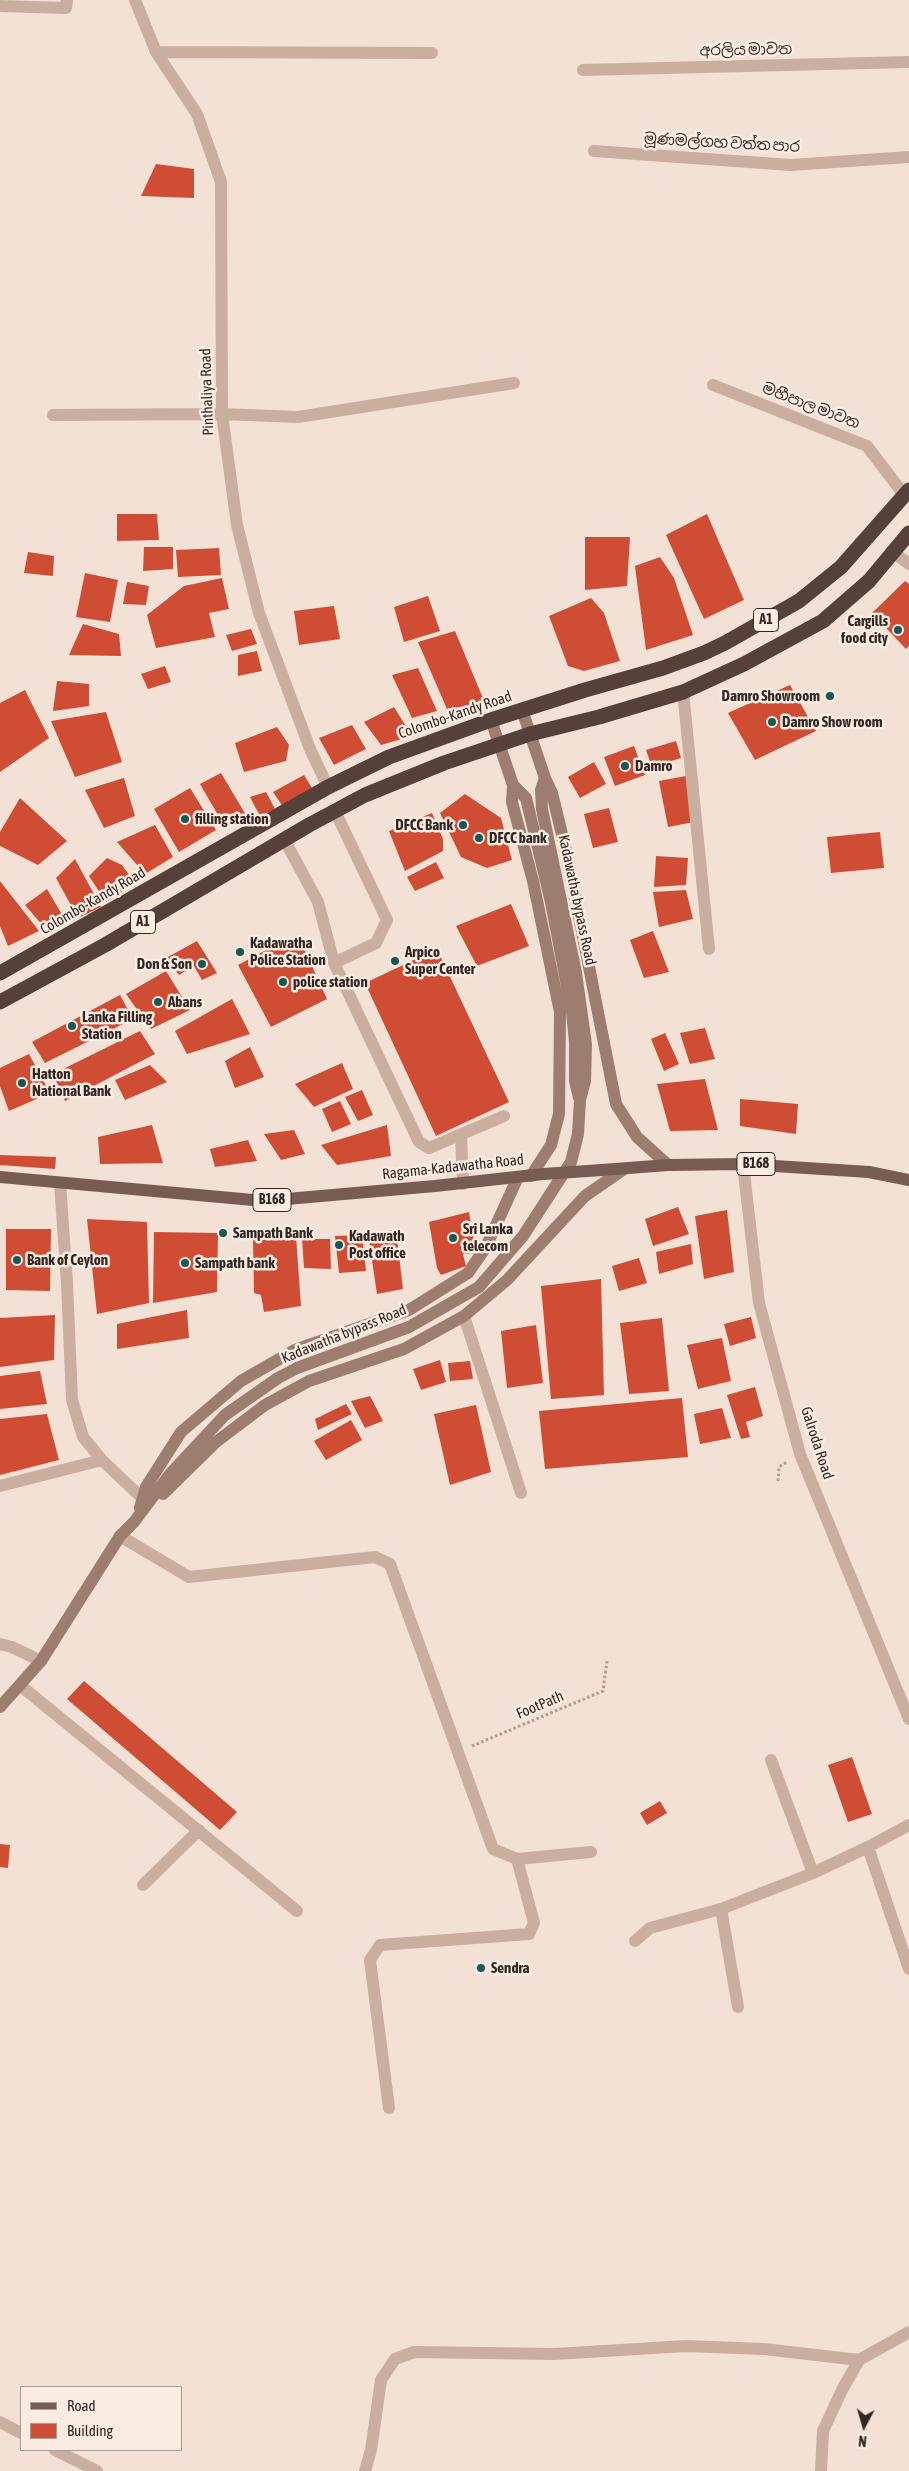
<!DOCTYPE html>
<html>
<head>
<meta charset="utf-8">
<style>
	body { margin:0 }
	#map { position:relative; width:909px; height:2471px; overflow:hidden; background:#f2e1d4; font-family:"Asap Condensed",sans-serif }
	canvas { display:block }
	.legend { position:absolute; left:20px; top:2386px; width:162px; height:65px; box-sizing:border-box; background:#faece0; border:1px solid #aa9d95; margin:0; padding:6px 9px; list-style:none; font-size:15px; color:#332724 }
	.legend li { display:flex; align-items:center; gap:10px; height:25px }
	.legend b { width:25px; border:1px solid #aa9d95 }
	.north { position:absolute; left:839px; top:2401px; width:50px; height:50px; -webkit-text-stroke:4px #faece0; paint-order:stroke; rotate:186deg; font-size:14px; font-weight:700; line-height:20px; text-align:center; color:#332724 }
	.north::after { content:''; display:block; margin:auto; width:18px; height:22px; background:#332724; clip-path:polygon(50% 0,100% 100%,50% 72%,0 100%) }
</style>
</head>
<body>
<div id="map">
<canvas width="909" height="2471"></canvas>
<ul class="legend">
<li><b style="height:6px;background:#775c53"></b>Road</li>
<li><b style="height:14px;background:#cf4c35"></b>Building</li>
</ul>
<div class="north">N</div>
</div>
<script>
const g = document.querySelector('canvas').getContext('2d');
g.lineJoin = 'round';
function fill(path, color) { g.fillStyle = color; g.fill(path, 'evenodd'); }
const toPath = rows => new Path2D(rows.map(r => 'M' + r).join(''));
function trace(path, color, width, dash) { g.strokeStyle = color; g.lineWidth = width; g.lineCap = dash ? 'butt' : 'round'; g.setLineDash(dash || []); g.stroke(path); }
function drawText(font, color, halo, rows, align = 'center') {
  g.font = font + ' "Asap Condensed","Noto Sans Sinhala",sans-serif'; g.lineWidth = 5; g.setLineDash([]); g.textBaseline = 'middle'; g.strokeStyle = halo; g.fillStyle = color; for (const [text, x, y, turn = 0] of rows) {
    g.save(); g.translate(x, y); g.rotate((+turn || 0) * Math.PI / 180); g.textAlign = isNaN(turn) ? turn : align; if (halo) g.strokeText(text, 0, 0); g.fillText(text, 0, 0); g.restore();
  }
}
const building = toPath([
	[156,164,194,169,194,198,141,196],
	[117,514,157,514,159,540,117,541],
	[707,514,744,600,704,619,666,535],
	[585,537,630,537,627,586,585,590],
	[144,547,173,547,173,569,143,571],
	[219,548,221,575,178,577,176,550],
	[28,552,54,556,53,576,24,573],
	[660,557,674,578,693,635,646,650,635,566],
	[85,573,118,580,110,622,76,617],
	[222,578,229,609,209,613,215,637,156,648,147,615,184,586],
	[905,581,909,584,909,646,906,649,872,613],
	[127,582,149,586,146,605,123,604],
	[428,596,440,631,404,642,394,607],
	[591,598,604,613,620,661,584,671,568,666,549,616],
	[334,606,340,639,299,645,294,611],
	[83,624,119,634,121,656,69,655],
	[251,629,257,644,232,651,226,635],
	[455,631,485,703,447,709,418,642],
	[257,651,262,671,238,676,238,655],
	[165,666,171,682,148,689,141,674],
	[418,668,437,711,412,718,392,675],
	[57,681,89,684,89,706,53,711],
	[790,685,816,731,755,760,728,713],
	[25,690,49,738,0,772,0,703],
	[394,707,412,736,381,745,364,722],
	[106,712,122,762,75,777,51,721],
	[352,725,366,749,334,765,319,738],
	[277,727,289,745,286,761,244,772,235,743],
	[676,741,681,758,652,767,646,750],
	[634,746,645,775,615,786,604,757],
	[594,762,606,784,580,798,568,777],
	[221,773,246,815,225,827,200,784],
	[304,775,314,791,284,808,273,792],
	[686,776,694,822,668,827,659,781],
	[124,778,135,816,104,828,85,790],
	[190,788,216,830,179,852,154,809],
	[266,792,275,809,260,816,250,797],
	[465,794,501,818,512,860,487,868,461,857,440,813],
	[20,798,67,841,38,865,0,846,0,832],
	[609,808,618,842,593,848,584,814],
	[432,813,443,839,443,851,405,871,389,831],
	[155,825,173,857,145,874,117,842],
	[880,832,884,868,831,873,827,837],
	[656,856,688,858,686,885,654,887],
	[107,858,122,865,135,883,106,902,89,876],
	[75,859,101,907,78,918,56,878],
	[436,862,444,878,415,891,407,877],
	[0,881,39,931,8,946,0,926],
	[47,889,64,918,44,927,25,905],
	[686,890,693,919,659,927,653,892],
	[511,904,529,946,477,966,456,926],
	[653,931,669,972,644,978,630,940],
	[197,941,217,973,202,980,194,966,179,975,166,958],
	[283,941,301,942,327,999,271,1027,238,965],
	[437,949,509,1102,436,1136,365,983],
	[166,971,190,1010,151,1029,126,994],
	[120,995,133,1019,45,1063,32,1042],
	[232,999,250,1034,187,1054,175,1031],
	[705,1028,715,1059,690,1064,680,1033],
	[140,1031,155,1054,65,1101,53,1074],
	[665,1033,679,1064,664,1071,651,1039],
	[250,1047,264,1077,235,1088,225,1061],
	[29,1054,50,1093,9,1111,0,1086,0,1068],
	[342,1063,353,1089,314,1107,295,1084],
	[150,1065,167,1082,125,1100,115,1080],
	[705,1079,718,1130,670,1131,657,1084],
	[362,1090,373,1115,358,1121,345,1097],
	[740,1099,798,1104,796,1134,740,1126],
	[340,1101,351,1124,332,1132,322,1109],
	[152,1125,163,1163,100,1164,98,1137],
	[387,1125,391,1156,337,1165,321,1145],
	[294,1130,305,1154,281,1160,264,1134],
	[248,1140,257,1161,215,1167,210,1149],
	[0,1155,56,1157,55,1169,0,1165],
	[678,1207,689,1234,653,1246,645,1219],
	[727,1210,734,1272,704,1279,695,1216],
	[469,1212,476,1253,463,1254,466,1266,441,1275,437,1268,429,1222],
	[87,1219,147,1222,149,1303,97,1314],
	[6,1229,51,1229,50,1291,6,1290],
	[396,1230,403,1289,377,1294,368,1233],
	[154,1232,218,1233,217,1292,153,1303],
	[362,1235,366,1271,339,1273,335,1236],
	[296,1236,301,1306,264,1312,261,1295,254,1293,253,1238],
	[302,1239,330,1239,331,1269,304,1268],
	[691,1244,693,1264,659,1274,656,1252],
	[639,1258,647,1283,619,1291,612,1266],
	[601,1279,604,1395,551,1399,541,1286],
	[187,1310,189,1338,117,1349,117,1324],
	[55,1315,54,1360,0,1367,0,1318],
	[751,1317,756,1338,730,1346,724,1324],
	[662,1318,669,1391,629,1394,620,1323],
	[536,1325,543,1383,507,1388,501,1331],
	[722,1338,731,1381,698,1389,687,1345],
	[440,1360,446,1382,421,1390,413,1369],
	[470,1361,473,1379,450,1381,448,1363],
	[40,1371,47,1404,0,1409,0,1376],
	[755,1387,763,1416,746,1422,750,1437,741,1439,727,1395],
	[370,1396,383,1421,365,1428,351,1401],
	[682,1398,688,1457,545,1469,539,1411],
	[346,1404,352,1414,318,1430,315,1419],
	[476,1405,491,1472,450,1485,434,1414],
	[722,1408,731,1438,700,1444,694,1414],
	[47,1414,59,1460,0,1475,0,1419],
	[351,1420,362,1440,326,1460,314,1441],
	[84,1681,237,1812,220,1830,67,1699],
	[852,1757,872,1814,848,1822,828,1765],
	[660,1801,667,1813,647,1825,640,1813],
	[0,1844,10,1845,8,1868,0,1867]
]);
const path = toPath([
	[778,1481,779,1467,787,1462],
	[472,1746,603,1691,607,1661]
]);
const lane = toPath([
	[683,692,709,949],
	[284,839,318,902,334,963,419,1142,429,1148,504,1116],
	[334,963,376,943,387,920,335,811],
	[461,1136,463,1184],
	[0,1644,12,1647,41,1661],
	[143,1885,199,1830]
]);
const street = toPath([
	[135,0,156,52,197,114,221,182,222,414,237,525,259,613,310,749,328,787],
	[0,6,66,8,67,0],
	[156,52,432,53],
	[583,70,909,62],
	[594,151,791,165,909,157],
	[713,385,867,446,905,496],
	[53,415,222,414,298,417,514,383],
	[893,552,909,564],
	[743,1164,759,1303,800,1454,909,1719],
	[60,1183,67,1283,72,1400,83,1437,102,1460,143,1499],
	[464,1316,521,1493],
	[0,1486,102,1460],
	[120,1536,189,1577,375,1557,390,1564,493,1849,517,1859,591,1852],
	[21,1686,297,1911],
	[771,1760,813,1873],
	[909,1825,868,1847,909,1969],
	[721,1909,738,2007],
	[635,1941,650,1928,721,1909,813,1873,868,1847],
	[389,2108,370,1960,380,1945,529,1934,534,1923,517,1859],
	[0,2422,21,2433],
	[55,2450,97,2471],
	[365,2471,371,2450,381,2380,395,2359,414,2352,555,2354,686,2346,764,2349,859,2360],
	[821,2471,823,2431,842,2390,859,2360,909,2332]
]);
const secondary = toPath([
	[491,720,513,785,526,798,551,902,572,1012,575,1042,575,1081,579,1098],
	[545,778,552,793,567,855,616,1104,637,1137,668,1165],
	[513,785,512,802,533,881,560,1012,559,1114,551,1145,531,1176],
	[163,1494,216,1442,265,1405,309,1381,404,1349,464,1316,507,1280,585,1196,624,1169],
	[140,1508,146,1487,181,1432,241,1381,295,1350,409,1310,468,1273,486,1247,518,1177],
	[0,1707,41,1661,120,1536,134,1522,170,1474,225,1415,278,1378,297,1368,409,1327,479,1287,523,1236,571,1162,578,1134,580,1100,585,1081,586,1044,576,973,542,809,541,790,545,778,522,710]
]);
const primary = toPath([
	[602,1170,668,1165,743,1164,869,1172,909,1180],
	[0,1177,264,1201,435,1186,543,1174]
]);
const highway = toPath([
	[0,973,328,787,389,757,491,720,585,690,663,668,704,653,725,643,799,601,841,567,909,490],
	[0,1002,105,945,309,825,365,795,444,763,530,734,599,717,683,692,744,664,823,621,869,581,909,533]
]);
const primaryBridge = toPath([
	[543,1174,602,1170]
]);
const markers = [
	[898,630,5,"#175755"],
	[830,696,5,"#175755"],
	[772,722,5,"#175755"],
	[625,766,5,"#175755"],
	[185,819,5,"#175755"],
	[463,825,5,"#175755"],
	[479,838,5,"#175755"],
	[240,952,5,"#175755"],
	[395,961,5,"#175755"],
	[202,964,5,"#175755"],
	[283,982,5,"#175755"],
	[158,1002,5,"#175755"],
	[72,1026,5,"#175755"],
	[22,1083,5,"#175755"],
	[223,1233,5,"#175755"],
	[453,1238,5,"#175755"],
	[339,1245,5,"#175755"],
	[17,1260,5,"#175755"],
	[185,1263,5,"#175755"],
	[481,1968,5,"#175755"]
];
const shields = [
	[766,620,25],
	[143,922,25],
	[756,1164,38],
	[272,1200,38]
];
const shieldNames = [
	["A1",766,620],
	["A1",143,922],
	["B168",756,1164],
	["B168",272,1200]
];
const streetNames = [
	["අරලිය මාවත",746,50,-1],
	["මූණමල්ගහ වත්ත පාර",722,143,3],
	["Pinthaliya Road",207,392,-92],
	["මහීපාල මාවත",811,406,21],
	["Colombo-Kandy Road",455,715,-19],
	["Kadawatha bypass Road",577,900,78],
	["Colombo-Kandy Road",93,901,-30],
	["Ragama-Kadawatha Road",453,1167,-6],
	["Kadawatha bypass Road",344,1334,-22],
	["Galroda Road",817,1443,72],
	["FootPath",540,1705,-23]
];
const poiNames = [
	["Cargills",888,621,"right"],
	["food city",888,638,"right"],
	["Damro Showroom",820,696,"right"],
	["Damro Show room",782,722],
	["Damro",635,766],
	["filling station",195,819],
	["DFCC Bank",453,825,"right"],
	["DFCC bank",489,838],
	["Kadawatha",250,943],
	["Police Station",250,960],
	["Arpico",405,952],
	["Super Center",405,969],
	["Don & Son",192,964,"right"],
	["police station",293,982],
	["Abans",168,1002],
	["Lanka Filling",82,1017],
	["Station",82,1034],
	["Hatton",32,1074],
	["National Bank",32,1091],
	["Sri Lanka",463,1229],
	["telecom",463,1246],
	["Sampath Bank",233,1233],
	["Kadawath",349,1236],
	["Post office",349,1253],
	["Bank of Ceylon",27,1260],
	["Sampath bank",195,1263],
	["Sendra",491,1968]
];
fill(building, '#cf4c35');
trace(path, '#b6998a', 3, [2.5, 2.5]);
trace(lane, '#caafa0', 12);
trace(street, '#caafa0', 12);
trace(secondary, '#9e7d71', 12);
trace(primary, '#775c53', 12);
trace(highway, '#55403a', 15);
trace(primaryBridge, '#775c53', 12);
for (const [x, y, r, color] of markers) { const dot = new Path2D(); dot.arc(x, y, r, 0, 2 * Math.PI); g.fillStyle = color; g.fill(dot); trace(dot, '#faece0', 2); }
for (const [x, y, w] of shields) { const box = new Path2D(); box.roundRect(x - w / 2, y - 11.5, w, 23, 4); g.fillStyle = '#faece0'; g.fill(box); trace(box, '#332724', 1); }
drawText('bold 14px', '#332724', null, shieldNames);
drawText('15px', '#332724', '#faece0', streetNames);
drawText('bold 15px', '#332724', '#faece0', poiNames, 'left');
</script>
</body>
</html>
